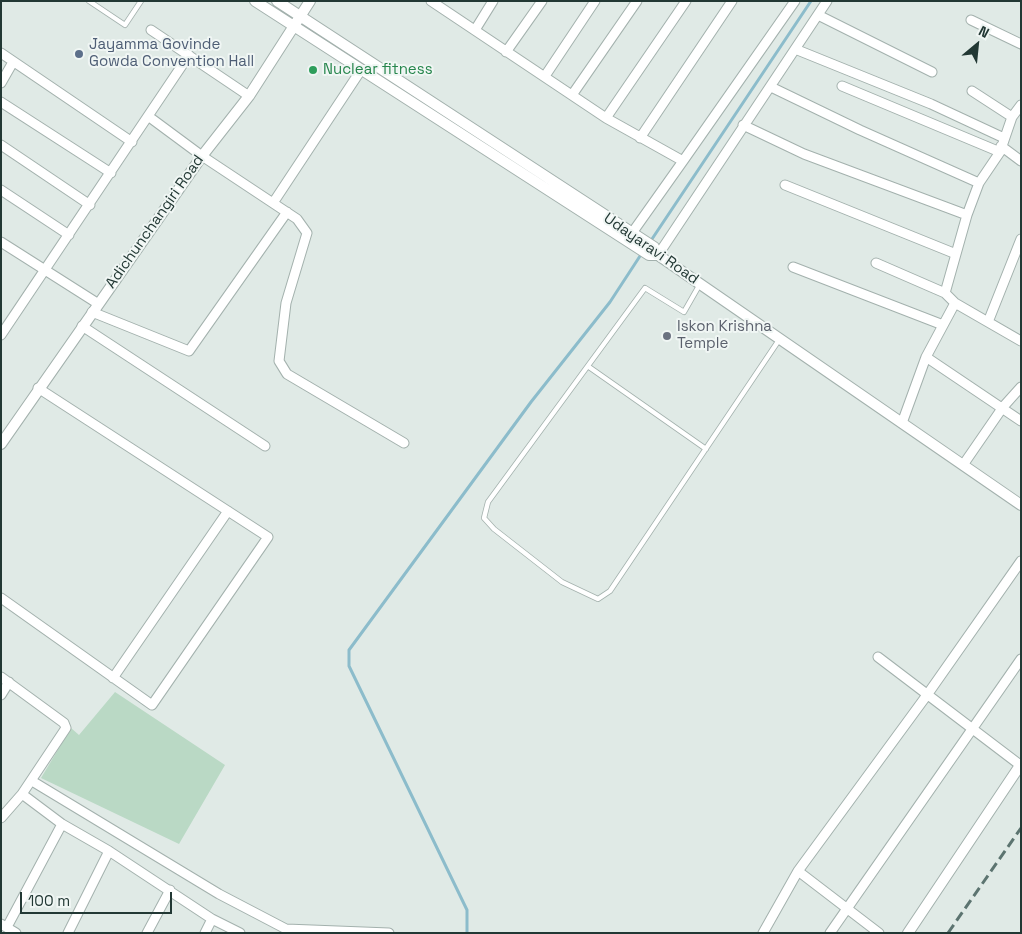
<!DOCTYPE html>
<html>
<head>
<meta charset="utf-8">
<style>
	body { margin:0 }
	#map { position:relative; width:1022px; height:934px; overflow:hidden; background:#e0eae6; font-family:"Space Grotesk",sans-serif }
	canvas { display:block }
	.frame { position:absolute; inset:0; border:2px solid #223834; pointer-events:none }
	.north { position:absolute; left:952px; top:20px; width:50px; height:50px; -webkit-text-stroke:4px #f0f6f4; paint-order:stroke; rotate:28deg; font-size:14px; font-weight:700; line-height:20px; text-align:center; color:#223834 }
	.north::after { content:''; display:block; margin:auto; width:18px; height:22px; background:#223834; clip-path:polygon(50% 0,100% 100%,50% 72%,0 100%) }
	.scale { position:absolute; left:20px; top:892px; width:152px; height:22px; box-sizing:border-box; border:2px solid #223834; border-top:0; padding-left:6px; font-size:15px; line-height:18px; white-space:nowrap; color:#223834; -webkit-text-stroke:4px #f0f6f4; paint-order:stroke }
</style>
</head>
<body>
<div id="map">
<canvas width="1022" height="934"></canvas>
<div class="frame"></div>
<div class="north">N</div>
<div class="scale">100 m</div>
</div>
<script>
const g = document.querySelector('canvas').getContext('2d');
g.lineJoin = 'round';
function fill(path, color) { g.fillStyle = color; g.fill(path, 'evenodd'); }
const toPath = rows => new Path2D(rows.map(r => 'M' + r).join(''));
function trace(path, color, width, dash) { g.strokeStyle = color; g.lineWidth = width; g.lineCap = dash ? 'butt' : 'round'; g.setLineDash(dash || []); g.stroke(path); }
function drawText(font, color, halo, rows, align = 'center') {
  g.font = font + ' "Space Grotesk",sans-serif'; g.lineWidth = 4; g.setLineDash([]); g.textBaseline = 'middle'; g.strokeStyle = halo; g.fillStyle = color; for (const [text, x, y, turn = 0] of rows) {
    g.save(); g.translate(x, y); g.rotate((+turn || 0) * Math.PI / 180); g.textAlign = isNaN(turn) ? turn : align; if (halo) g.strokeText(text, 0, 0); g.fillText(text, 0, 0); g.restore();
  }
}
const green = toPath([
	[115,692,225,765,179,844,41,778,71,728,79,735]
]);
const stream = toPath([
	[650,242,811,1],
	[467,933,467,910,349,666,349,650,531,402,610,302,642,253]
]);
const service = toPath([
	[89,1,125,25,141,1],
	[700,284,684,312,645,288,488,502,484,518,494,529,562,582,598,599,610,591,779,340],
	[589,367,706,449]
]);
const minor = toPath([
	[431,1,606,118,683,161,632,233],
	[818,15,932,72],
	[971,20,1021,44],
	[151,30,249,96],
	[475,30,493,1],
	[795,49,931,104,1004,138],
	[506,52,542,1],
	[1,53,132,142],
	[545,76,595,1],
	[1,83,13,62],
	[842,86,1000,152],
	[771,87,860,130,979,183,1000,152,1012,117,1021,105],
	[972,91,1012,117],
	[572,95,637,1],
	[1,102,111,173],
	[148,116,189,55],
	[606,118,686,1],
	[743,125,804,154,967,215],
	[640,138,732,1],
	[1,145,90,205],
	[1001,146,1021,161],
	[683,161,795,1],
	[979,183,967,215,945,293,955,303,926,357,1021,421],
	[785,185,956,254],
	[1,190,69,235],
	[273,203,361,70],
	[1,242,97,303],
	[658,255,827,1],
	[876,263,945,293],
	[793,267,943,325],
	[955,303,1021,341],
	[92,312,189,351,287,212],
	[988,322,1021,239],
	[82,326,265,446],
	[1,335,148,116,202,156,297,219,307,233,286,303,279,361,287,374,404,443],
	[902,423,926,357],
	[963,465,1003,407,1021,387],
	[1,598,152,705,268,537,38,388],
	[878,657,1020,765],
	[1,677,64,723,66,728,22,794],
	[113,678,228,511],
	[1,695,9,682],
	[32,781,219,894,286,929,389,933],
	[1,818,22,794,62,824,109,851,212,919,240,933],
	[798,871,879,933],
	[1,924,16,933],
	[7,927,62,824],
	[68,933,109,851],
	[147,933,170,890],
	[205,933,212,919],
	[763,933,798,871,927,695,1021,561],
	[830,933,1021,659]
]);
const tertiary = toPath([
	[255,1,649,255,658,255],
	[277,1,654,247,658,255,1021,505],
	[1,444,202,156,249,96,310,1],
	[908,933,1021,764]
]);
const rail = toPath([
	[948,933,1021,828]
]);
const markers = [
	[79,54,5,"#5c6f8a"],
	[313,70,5,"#2e9e5b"],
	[667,336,5,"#6b7280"]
];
const serviceNames = [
	["Jayamma Govinde",89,45],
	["Gowda Convention Hall",89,62]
];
const leisureNames = [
	["Nuclear fitness",323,70]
];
const streetNames = [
	["Adichunchangiri Road",155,222,-55],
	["Udayaravi Road",651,249,35]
];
const worshipNames = [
	["Iskon Krishna",677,327],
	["Temple",677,344]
];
fill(green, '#bad9c5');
trace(stream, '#8cbccb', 3);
trace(service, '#a3b1ad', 6);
trace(minor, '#a3b1ad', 11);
trace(tertiary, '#a3b1ad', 12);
trace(service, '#fff', 4.5);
trace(minor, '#fff', 9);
trace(tertiary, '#fff', 10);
trace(rail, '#5c7470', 3, [10, 5]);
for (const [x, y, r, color] of markers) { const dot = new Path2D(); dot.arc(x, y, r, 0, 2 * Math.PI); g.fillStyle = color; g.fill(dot); trace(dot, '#f0f6f4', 2); }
drawText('15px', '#4e5e75', '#f0f6f4', serviceNames, 'left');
drawText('15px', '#27864d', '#f0f6f4', leisureNames, 'left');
drawText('15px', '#223834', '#f0f6f4', streetNames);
drawText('15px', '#5b616d', '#f0f6f4', worshipNames, 'left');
</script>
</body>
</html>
